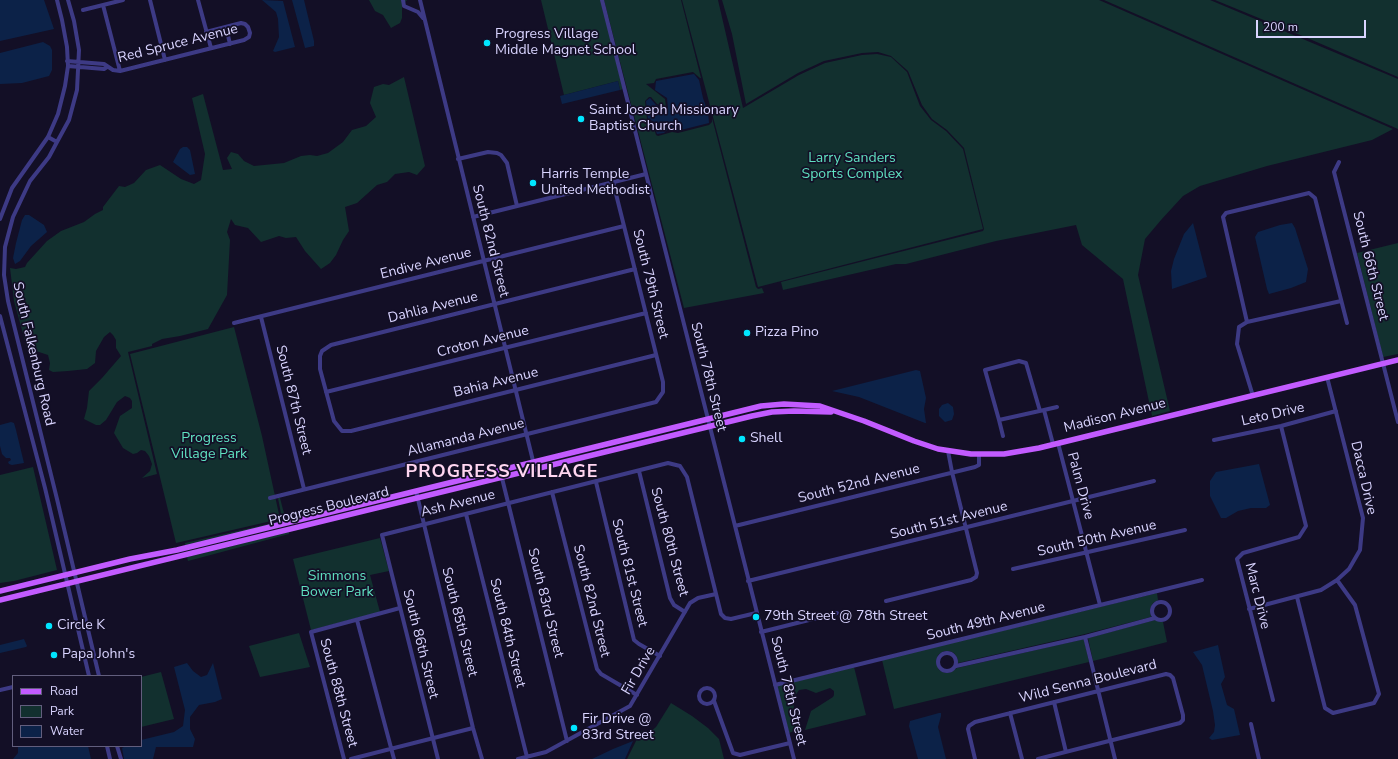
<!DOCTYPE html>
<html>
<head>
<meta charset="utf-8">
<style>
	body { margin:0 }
	#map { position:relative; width:1398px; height:759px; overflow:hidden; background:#130f26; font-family:"Nunito Sans",sans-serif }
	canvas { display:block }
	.legend { position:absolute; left:12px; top:675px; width:130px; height:72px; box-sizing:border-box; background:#130f26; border:1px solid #625e7d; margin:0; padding:5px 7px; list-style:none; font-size:12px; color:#d9d4ff }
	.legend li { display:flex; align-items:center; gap:8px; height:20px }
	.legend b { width:20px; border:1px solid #625e7d }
	.scale { position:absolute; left:1256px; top:20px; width:110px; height:18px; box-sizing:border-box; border:2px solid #d9d4ff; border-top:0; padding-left:5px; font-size:12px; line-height:14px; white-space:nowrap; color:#d9d4ff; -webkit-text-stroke:3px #130f26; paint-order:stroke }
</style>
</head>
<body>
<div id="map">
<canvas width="1398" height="759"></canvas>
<ul class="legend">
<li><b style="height:5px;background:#c25bff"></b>Road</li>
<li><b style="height:11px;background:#12302f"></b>Park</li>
<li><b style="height:11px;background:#0c2248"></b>Water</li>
</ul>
<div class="scale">200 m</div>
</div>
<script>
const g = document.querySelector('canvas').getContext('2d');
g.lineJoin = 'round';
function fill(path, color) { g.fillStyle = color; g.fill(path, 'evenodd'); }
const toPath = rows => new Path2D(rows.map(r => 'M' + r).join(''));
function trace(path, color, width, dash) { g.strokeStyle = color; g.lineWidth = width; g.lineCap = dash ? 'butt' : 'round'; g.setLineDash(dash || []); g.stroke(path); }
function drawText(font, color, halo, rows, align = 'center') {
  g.font = font + ' "Nunito Sans",sans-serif'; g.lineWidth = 3.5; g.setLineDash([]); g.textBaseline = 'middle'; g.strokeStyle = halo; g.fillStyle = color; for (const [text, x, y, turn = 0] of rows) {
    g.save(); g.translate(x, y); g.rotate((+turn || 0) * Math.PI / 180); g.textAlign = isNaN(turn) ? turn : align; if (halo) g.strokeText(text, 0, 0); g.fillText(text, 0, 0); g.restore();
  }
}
const green = toPath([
	[369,0,407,0,402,6,402,18,400,23,391,28,383,15,375,11],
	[541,0,601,0,623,89,620,90,618,81,564,95],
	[604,0,681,0,701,78,700,78,693,72,656,79,654,83,646,84,665,99,666,107,657,104,651,97,649,97,645,101,647,119,655,124,654,128,656,135,658,136,672,132,678,133,709,125,712,122,712,118,756,287,758,289,762,288,764,293,684,308],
	[682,0,718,0,743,108,799,75,825,63,862,55,877,54,891,57,907,72,920,106,931,120,946,131,963,149,983,229,758,287],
	[722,0,1099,0,1393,129,1372,140,1267,166,1200,186,1183,196,1161,220,1145,239,1138,275,1170,411,1152,416,1123,279,1082,245,1076,225,996,241,906,264,896,264,783,290,781,282,983,231,984,229,964,148,947,130,932,119,922,105,908,71,891,56,878,52,862,53,824,61,798,73,746,104,732,34],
	[1104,0,1210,0,1398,79,1398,129],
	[1215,0,1398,0,1398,77,1305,37],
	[404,77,425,166,417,175,409,172,395,174,387,182,377,185,357,203,345,207,349,231,343,240,336,255,330,263,321,269,305,251,296,237,286,238,279,236,261,242,248,228,235,225,231,219,227,232,230,240,227,295,208,329,180,336,162,339,152,344,152,346,128,352,157,474,142,478,150,471,152,464,149,456,145,451,141,450,137,453,133,454,123,448,114,433,120,416,132,408,132,401,130,398,125,396,117,402,106,420,100,425,96,425,84,419,87,408,89,391,102,378,121,356,116,348,116,340,113,335,110,332,104,337,96,351,95,363,87,369,68,371,53,372,49,370,50,363,48,355,36,351,28,352,14,301,10,268,16,269,25,267,27,263,47,241,61,231,84,222,95,214,103,210,103,207,119,186,125,187,134,183,146,170,160,165,181,179,194,184,201,180,205,154,192,98,203,94,223,170,232,169,227,158,231,152,238,154,244,161,254,166,284,163,301,156,310,155,317,156,328,153,343,142,352,130,366,126,376,117,370,103,374,87,383,84,389,85],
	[1398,243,1398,354,1383,357,1357,253],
	[234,327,262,436,280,519,176,543,130,354],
	[33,467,57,570,14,581,0,583,0,475],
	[278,498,280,498,286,521,185,546,185,543,281,521,282,519],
	[289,532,289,534,188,561,187,557],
	[380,538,389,571,370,575,380,612,311,630,293,559],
	[1157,593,1158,600,1153,603,1150,609,1151,617,1085,634,958,663,958,659,954,653,950,651,944,651,938,655,936,662,939,670,945,673,949,673,957,668,1084,639,1089,662,894,709,882,660],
	[1155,620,1163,622,1167,642,1093,661,1088,638],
	[299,633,310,667,260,677,249,646],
	[854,667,866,715,805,730,811,711,833,697,834,695,834,691,830,688,816,693,806,689,799,690,793,699,796,727,794,731,789,733,777,686],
	[161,672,174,719,141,727,141,677],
	[671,703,692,716,708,728,719,739,724,759,627,759,641,731,647,735,656,727]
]);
const water = toPath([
	[0,0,44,0,54,29,0,41],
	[262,0,283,1,295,47,275,52,273,51,279,37,278,19,276,12],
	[292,0,304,0,314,41,314,46,305,48],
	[43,42,50,46,52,50,52,70,49,76,22,83,0,84,0,53],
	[694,74,699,80,703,98,708,112,709,123,677,131,668,129,664,133,657,134,655,128,657,123,648,119,646,101,650,98,656,105,668,109,667,98,655,90,656,81],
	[618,81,620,90,562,104,560,96],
	[183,147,187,147,190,150,195,174,190,175,173,162,180,149],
	[25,215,29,215,44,225,47,232,31,246,20,261,15,264,13,258,16,243,22,220],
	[1193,223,1207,277,1172,289,1171,271,1174,259,1184,234],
	[1292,223,1295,228,1308,269,1306,282,1291,288,1269,294,1267,289,1255,237,1258,232,1280,225],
	[916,370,920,371,926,398,924,409,926,423,925,423,859,397,832,391],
	[948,403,953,407,954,414,952,420,945,422,939,416,939,409,942,405],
	[11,422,14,423,16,430,24,463,12,465,9,464,8,462,11,460,10,458,6,458,2,454,0,446,0,425],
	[1259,464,1270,505,1266,508,1251,508,1238,511,1226,518,1221,518,1210,496,1210,481,1216,472],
	[24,639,27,646,26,647,0,653,0,645],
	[1218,645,1225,677,1221,684,1227,705,1234,709,1240,735,1212,740,1209,738,1214,732,1215,725,1213,711,1202,665,1193,652],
	[187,663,193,671,201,677,207,675,213,663,222,699,215,702,199,705,190,717,190,729,195,739,193,747,156,747,153,759,124,759,122,748,126,746,141,746,141,740,174,732,183,726,185,710,174,667],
	[939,713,941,713,941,716,938,727,946,759,918,759,909,726,910,721],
	[633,741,625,759,592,759,613,749],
	[18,746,88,746,91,759,13,759,18,753]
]);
const minor = toPath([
	[68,0,74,21,79,50,77,90,69,120,57,142,49,157,30,181,13,217,5,247,4,275,8,301,57,499,99,676],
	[150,0,165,60],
	[198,0,211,48],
	[403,0,404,6,418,12,423,18],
	[420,0,535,469],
	[602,0,794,759],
	[103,5,120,71],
	[83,10,123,0],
	[226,27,230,44],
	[67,61,104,64,113,70,120,71,244,40,249,37,250,33,248,27,245,24,241,23,206,32],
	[68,66,104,69,107,67],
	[48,137,57,142],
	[458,159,488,152,497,153,501,155,507,163,517,206],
	[1339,162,1334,172,1398,422],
	[473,217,646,174],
	[0,219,12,188,48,137,58,114,65,86,68,66,67,47,62,20,57,0],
	[635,269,331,345,322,351,320,356,320,369,334,421,342,431,351,431,656,355],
	[0,316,45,488,89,676],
	[261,317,304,489],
	[1247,322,1223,217,1226,213,1309,193,1315,198,1347,323],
	[234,323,624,226],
	[326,392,646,313],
	[1253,396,1237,344,1239,327,1247,322,1341,301],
	[1044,410,1057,407],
	[1040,411,1026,363,1019,361,985,370,999,420,1044,410,1053,444],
	[999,420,1003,436],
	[1214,440,1281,426,1336,411],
	[1058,443,1100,605],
	[500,470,567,741],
	[639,471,670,598,674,605,685,612],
	[596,482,634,640,639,644,660,656],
	[416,491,473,728,482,759],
	[552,492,597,669,601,674,637,695],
	[270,498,656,402,663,392,663,382,613,182],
	[466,514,527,757],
	[735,526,975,467,979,465,979,455],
	[1013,569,1185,530],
	[748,581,1154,481],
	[1297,597,1325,708,1333,713,1374,703,1379,694,1355,605,1337,580],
	[886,601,971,580,976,577,977,573,952,472,948,451],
	'1152 611a9 9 0 1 1 18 0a9 9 0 1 1-18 0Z',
	[1249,609,1321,590,1337,580,1349,569,1360,550,1363,518,1327,377],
	[357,620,394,759],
	[761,632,837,613],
	'938 662a9 9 0 1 1 18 0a9 9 0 1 1-18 0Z',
	[956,666,1085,637],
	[775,685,1202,580],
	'699 696a8 8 0 1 1 16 0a8 8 0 1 1-16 0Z',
	[0,690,13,687],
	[1273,700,1237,559,1243,553,1299,537,1306,526,1281,426],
	[714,701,733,753,740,755,790,743],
	[1054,702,1066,752],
	[1010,713,1022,759],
	[1251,724,1259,759],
	[107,746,110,759],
	[117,746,121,759],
	[344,759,311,632,400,608],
	[351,759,473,728],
	[438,759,382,535,668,463,680,466,687,477,721,614,725,618,731,619,756,613],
	[518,759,546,752,630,706,690,603,698,598,716,594],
	[975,759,968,729,969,726,975,722,1166,674,1170,675,1173,678,1183,715,1183,720,1180,723,1038,759],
	[1115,759,1085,637,1155,618]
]);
const major = toPath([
	[0,591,130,559,177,550,761,406,784,404,820,406,864,421,914,441,938,449,971,454,1004,454,1039,448,1398,360],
	[0,600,752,416,772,412,794,411,831,412]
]);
const markers = [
	[487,43,4,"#00e5ff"],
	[581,119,4,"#00e5ff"],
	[533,183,4,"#00e5ff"],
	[747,333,4,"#00e5ff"],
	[742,439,4,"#00e5ff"],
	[756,617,4,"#00e5ff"],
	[49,626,4,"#00e5ff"],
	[54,655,4,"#00e5ff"],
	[574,728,4,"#00e5ff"]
];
const poiNames = [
	["Progress Village",495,35],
	["Middle Magnet School",495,51],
	["Saint Joseph Missionary",589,111],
	["Baptist Church",589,127],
	["Harris Temple",541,175],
	["United Methodist",541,191],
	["Pizza Pino",755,333],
	["Shell",750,439],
	["79th Street @ 78th Street",764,617],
	["Circle K",57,626],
	["Papa John's",62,655],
	["Fir Drive @",582,720],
	["83rd Street",582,736]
];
const streetNames = [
	["Red Spruce Avenue",178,44,-14],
	["South 82nd Street",490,241,76],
	["Endive Avenue",426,264,-14],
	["South 66th Street",1370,266,76],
	["South 79th Street",650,284,76],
	["Dahlia Avenue",433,308,-14],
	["Croton Avenue",483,342,-14],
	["South Falkenburg Road",33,354,77],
	["South 78th Street",708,377,76],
	["Bahia Avenue",496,383,-14],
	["South 87th Street",293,400,76],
	["Leto Drive",1273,415,-13],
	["Madison Avenue",1115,416,-14],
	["Allamanda Avenue",466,438,-14],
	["Dacca Drive",1363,478,77],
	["South 52nd Avenue",859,484,-14],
	["Palm Drive",1080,486,75],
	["Ash Avenue",458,504,-14],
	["Progress Boulevard",329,507,-14],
	["South 51st Avenue",949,521,-14],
	["South 50th Avenue",1097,539,-13],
	["South 80th Street",669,542,75],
	["South 81st Street",629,573,76],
	["Marc Drive",1257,596,76],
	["South 82nd Street",591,601,76],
	["South 83rd Street",545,603,76],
	["South 85th Street",459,622,76],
	["South 49th Avenue",986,622,-14],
	["South 84th Street",507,633,76],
	["South 86th Street",420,644,76],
	["Fir Drive",639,671,-60],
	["Wild Senna Boulevard",1088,682,-14],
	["South 78th Street",788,691,76],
	["South 88th Street",338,693,75]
];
const parkNames = [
	["Larry Sanders",852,159],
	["Sports Complex",852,175],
	["Progress",209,439],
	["Village Park",209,455],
	["Simmons",337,577],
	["Bower Park",337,593]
];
const districtNames = [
	["PROGRESS VILLAGE",502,473]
];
fill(green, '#12302f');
fill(water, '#0c2248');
trace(minor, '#3d3a85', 4);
trace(major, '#c25bff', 5.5);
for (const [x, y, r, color] of markers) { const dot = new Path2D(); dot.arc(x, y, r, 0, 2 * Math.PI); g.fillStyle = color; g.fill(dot); trace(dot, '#130f26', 1.5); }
drawText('14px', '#d9d4ff', '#130f26', poiNames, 'left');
drawText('14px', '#d9d4ff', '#130f26', streetNames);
drawText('14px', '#5fe0c0', '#130f26', parkNames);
g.letterSpacing = '1px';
drawText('bold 18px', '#ffd6f0', '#130f26', districtNames);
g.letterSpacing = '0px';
</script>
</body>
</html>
